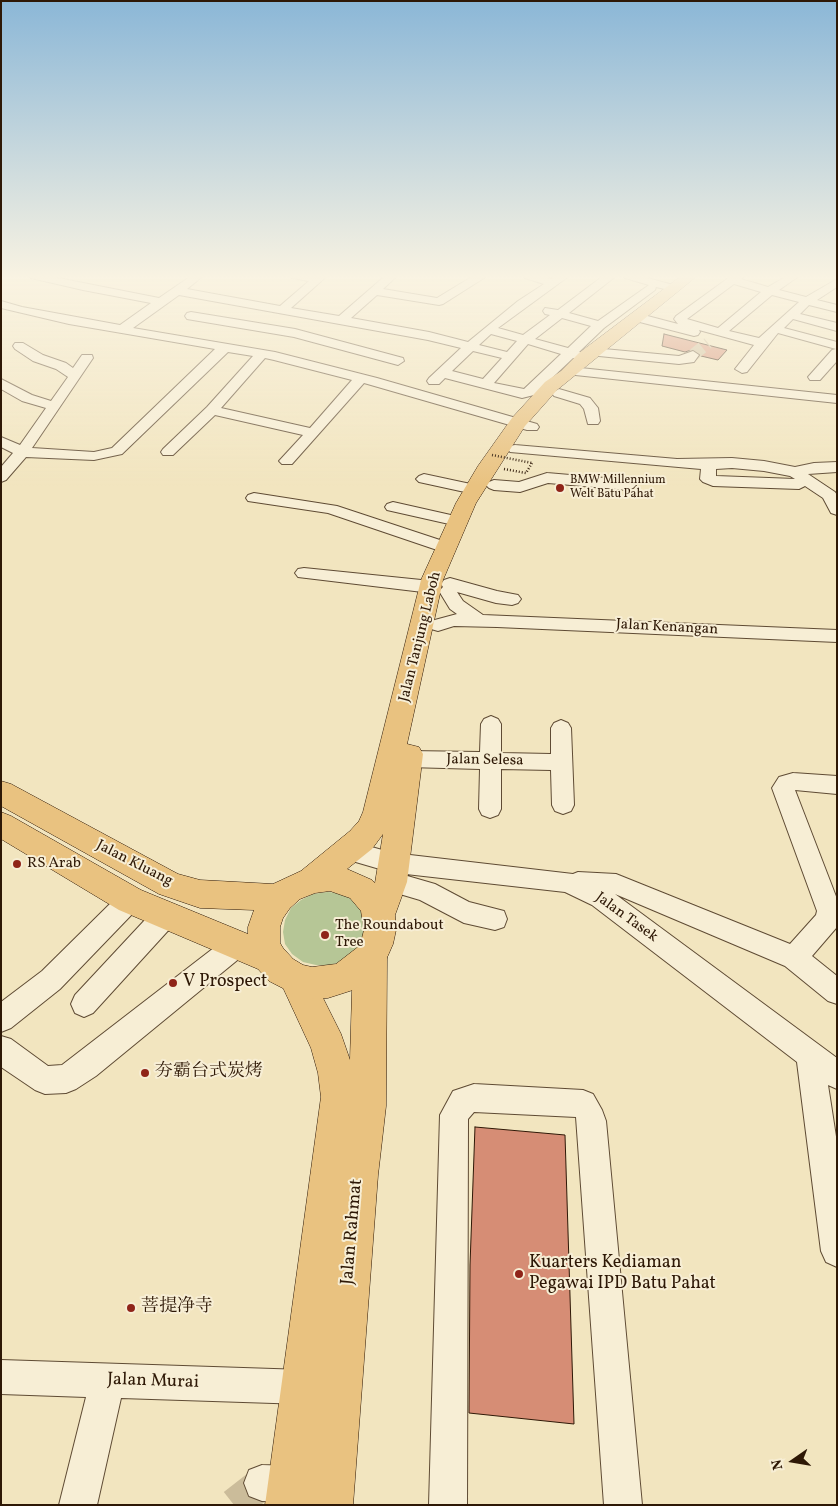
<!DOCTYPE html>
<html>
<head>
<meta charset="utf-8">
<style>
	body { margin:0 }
	#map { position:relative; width:838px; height:1506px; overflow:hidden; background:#f2e5bf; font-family:Vollkorn,serif }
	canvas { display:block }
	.frame { position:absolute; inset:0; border:2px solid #2e1806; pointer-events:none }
	.north { position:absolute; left:768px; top:1436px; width:50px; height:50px; -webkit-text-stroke:4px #f7eed5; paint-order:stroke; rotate:257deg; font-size:14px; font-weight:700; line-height:20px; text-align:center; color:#2e1806 }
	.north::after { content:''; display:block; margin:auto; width:18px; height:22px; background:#2e1806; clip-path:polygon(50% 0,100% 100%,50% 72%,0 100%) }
</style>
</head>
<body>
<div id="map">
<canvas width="838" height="1506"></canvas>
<div class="frame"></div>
<div class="north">N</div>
</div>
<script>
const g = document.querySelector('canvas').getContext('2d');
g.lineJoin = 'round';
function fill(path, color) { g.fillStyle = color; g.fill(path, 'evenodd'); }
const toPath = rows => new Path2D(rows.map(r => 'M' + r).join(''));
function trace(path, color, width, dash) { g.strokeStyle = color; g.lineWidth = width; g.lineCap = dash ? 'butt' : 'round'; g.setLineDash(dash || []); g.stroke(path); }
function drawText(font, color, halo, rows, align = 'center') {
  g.font = font + ' Vollkorn,"Noto Serif SC",serif'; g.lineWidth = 4; g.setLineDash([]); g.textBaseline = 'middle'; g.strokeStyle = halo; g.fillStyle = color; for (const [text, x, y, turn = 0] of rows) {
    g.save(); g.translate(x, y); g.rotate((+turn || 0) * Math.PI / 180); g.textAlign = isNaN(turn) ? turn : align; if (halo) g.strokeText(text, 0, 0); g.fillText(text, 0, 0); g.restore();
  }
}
const green = toPath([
	[327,892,340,893,351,899,360,908,365,919,366,931,362,942,354,953,343,961,330,965,316,965,303,962,292,954,285,944,283,932,285,920,291,908,301,900,313,894]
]);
const building = toPath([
	[664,334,727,350,718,360,701,356,694,349,685,352,662,346,664,334],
	[475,1127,565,1135,574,1424,469,1413,470,1265,475,1127]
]);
const minorTunnelFar1 = toPath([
	[693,355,708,343]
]);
const minorTunnel = toPath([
	[234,1505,262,1483]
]);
const path = toPath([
	[504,469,526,473,532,463]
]);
const minor = toPath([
	[30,276,48,276,159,298,191,276,203,276,187,289,280,306,309,281,292,278,291,276,327,276,291,308,339,316,385,276,397,276,383,289,437,298,473,276,485,276,484,278,443,304,439,305,377,295,351,318,429,332,468,342,518,301,544,284,525,278,524,276,540,276,551,279,556,276,569,276,498,328,523,335,550,315,545,314,543,311,545,308,558,310,603,276,616,276,569,313,598,321,649,285,625,278,624,276,640,276,677,286,679,288,673,291,656,287,655,290,604,328,579,352,585,353,586,356,585,359,573,358,534,395,522,398,445,378,439,384,429,384,427,381,429,378,461,348,428,340,179,295,133,328,275,352,377,378,537,424,539,427,537,430,527,430,364,383,292,464,282,464,279,461,303,435,215,415,173,455,163,455,161,452,163,449,207,407,253,356,228,352,122,454,94,460,26,457,6,480,1,482,1,467,13,453,1,447,1,437,20,445,46,408,22,401,1,389,1,379,32,395,51,401,68,377,56,369,33,361,15,349,13,346,15,343,23,343,43,355,66,363,73,368,82,355,92,355,93,358,32,448,94,452,112,448,215,349,69,324,1,308,1,301,22,307,120,325,151,303,83,290,31,278,30,276],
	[562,318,591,326,568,348,535,339,562,318],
	[491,334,517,341,507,352,479,345,491,334],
	[528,344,561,354,524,389,494,383,528,344],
	[473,351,502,358,483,379,452,371,473,351],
	[265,358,274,360,352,380,310,428,221,408,265,358],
	[731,276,743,276,741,279,768,287,787,276,799,276,779,290,806,297,837,279,837,287,817,300,837,305,837,312,809,305,800,314,837,323,837,331,793,319,784,328,837,342,837,361,820,380,810,380,808,377,832,350,836,349,778,333,747,372,742,373,735,369,754,345,699,330,700,332,698,335,694,336,632,320,630,317,636,313,678,324,674,319,676,316,731,276],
	[734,284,761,292,718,328,687,319,734,284],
	[772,295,799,302,759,338,729,331,772,295],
	[191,312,295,329,403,358,404,361,398,365,294,337,187,319,185,316,187,313,191,312],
	[593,348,679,356,693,351,699,355,694,362,679,364,589,355,587,352,589,349,593,348],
	[571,367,837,395,837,403,566,374,564,371,566,368,571,367],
	[559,389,590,398,598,408,600,421,598,424,588,424,584,409,580,404,554,396,552,393,559,389],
	[515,445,677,459,732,458,764,461,795,467,814,463,837,462,837,472,808,474,835,492,837,495,837,515,831,513,823,498,805,486,799,489,713,486,703,482,700,479,701,469,510,452,508,449,510,446,515,445],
	[732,468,764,471,790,476,795,479,716,476,716,469,732,468],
	[547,473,628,480,633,482,636,485,633,488,628,490,548,483,520,492,494,490,489,488,486,485,489,482,494,480,519,482,547,473],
	[424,474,480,486,482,489,480,492,474,494,419,482,416,479,419,476,424,474],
	[254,493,337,506,452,544,454,548,452,552,446,553,328,513,248,501,246,498,248,495,254,493],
	[393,502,464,518,466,521,464,524,458,526,387,510,385,507,387,504,393,502],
	[304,568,431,581,437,583,440,587,437,591,431,593,298,577,295,573,298,569,304,568],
	[450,578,497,591,518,595,521,599,518,603,512,605,496,603,457,592,463,601,483,615,837,630,837,642,497,627,454,626,438,631,431,629,429,625,431,621,457,614,450,609,439,591,443,587,441,584,444,580,450,578],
	[491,716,498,719,501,724,501,753,551,754,551,728,554,723,561,720,568,723,571,728,574,805,571,811,563,814,555,811,552,805,551,770,501,769,501,809,498,815,490,818,482,815,479,809,480,769,408,767,400,765,397,759,400,753,408,751,480,752,481,724,484,719,491,716],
	[793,773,837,776,837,794,795,790,837,899,837,927,812,956,837,976,837,1004,828,1001,785,966,615,894,837,1058,837,1089,828,1085,837,1143,837,1267,826,1262,821,1251,797,1062,592,905,565,892,397,873,435,884,469,902,504,911,507,919,504,927,495,930,464,923,420,900,383,889,379,882,383,875,390,872,342,858,338,851,342,844,350,841,393,853,573,874,578,872,616,874,790,944,816,915,817,911,772,788,779,777,793,773],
	[130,889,139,893,142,900,139,907,60,989,11,1028,1,1032,1,1002,42,971,121,893,130,889],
	[166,904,175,907,178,915,175,923,93,1013,84,1017,75,1013,71,1004,75,995,157,907,166,904],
	[237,934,246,937,250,945,246,953,96,1076,76,1089,66,1093,45,1094,35,1090,1,1067,1,1036,11,1039,48,1066,62,1065,228,937,237,934],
	[474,1084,583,1090,593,1094,602,1110,606,1121,642,1505,604,1505,576,1117,474,1112,468,1119,467,1505,429,1505,440,1115,453,1091,474,1084],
	[1,1360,304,1370,316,1375,321,1387,316,1399,304,1404,121,1398,97,1505,59,1505,86,1397,1,1394,1,1360],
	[262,1465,292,1466,305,1471,310,1484,305,1497,292,1502,262,1501,249,1496,244,1483,249,1470,262,1465]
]);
const major = toPath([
	[370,943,382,947,387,958,386,1106,378,1175,353,1505,265,1505,321,1097,318,1073,311,1048,279,979,284,968,296,963,308,968,341,1034,350,1060,353,958,358,947,370,943]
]);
const highway = toPath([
	[681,276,697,276,557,390,525,426,476,503,443,580,407,744,419,747,423,754,407,882,395,915,396,930,393,944,382,969,370,980,356,989,328,998,312,999,296,995,269,981,258,969,119,910,1,839,1,812,11,816,141,890,248,934,248,927,254,910,200,908,159,894,1,806,1,781,11,784,178,874,200,880,273,884,301,871,350,831,359,821,363,812,421,580,456,503,478,466,512,418,545,382,561,371,579,353,681,276],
	[383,834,375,883,372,880,347,869,372,849,383,834],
	[330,891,350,898,361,911,364,930,361,942,358,947,336,964,312,967,303,965,293,959,283,948,280,943,280,927,283,918,290,908,300,899,315,893,330,891]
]);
const pathBridge = toPath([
	[492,455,532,463]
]);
const markers = [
	[560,488,5,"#8f2418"],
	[17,864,5,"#8f2418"],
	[325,935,5,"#8f2418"],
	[173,983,5,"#8f2418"],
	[145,1073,5,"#8f2418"],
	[519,1274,5,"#8f2418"],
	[131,1308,5,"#8f2418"]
];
const farPoinames = [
	["BMW Millennium",570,481],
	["Welt Batu Pahat",570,495]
];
const streetNames = [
	["Jalan Kenangan",667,628,3],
	["Jalan Tanjung Laboh",421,637,-76],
	["Jalan Selesa",485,761,1],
	["Jalan Kluang",134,864,27],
	["Jalan Tasek",626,918,36]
];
const poiNames = [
	["RS Arab",27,864],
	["The Roundabout",335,926],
	["Tree",335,943]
];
const nearPoinames = [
	["V Prospect",183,983],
	["夯霸台式炭烤",155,1073],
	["Kuarters Kediaman",529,1264],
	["Pegawai IPD Batu Pahat",529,1285],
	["菩提净寺",141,1308]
];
const nearStreetnames = [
	["Jalan Rahmat",353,1232,-85],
	["Jalan Murai",153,1382,2]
];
fill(green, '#b6c696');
fill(building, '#d68d75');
trace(building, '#2e1806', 1);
trace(minorTunnelFar1, '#cbbc9a', 12, [12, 6]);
trace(minorTunnel, '#cbbc9a', 33, [33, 16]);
trace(minor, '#5f4b34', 2);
trace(major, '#2e1806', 1);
trace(highway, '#2e1806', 1);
trace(path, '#2e1806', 2.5, [1, 2]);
fill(minor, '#f7eed5');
fill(major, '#e9c280');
fill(highway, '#e9c280');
trace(pathBridge, '#2e1806', 2.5, [1, 2]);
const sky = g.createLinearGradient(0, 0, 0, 486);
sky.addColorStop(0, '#8bb7d7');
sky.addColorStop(0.57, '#f9f3e2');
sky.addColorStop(1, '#f9f3e200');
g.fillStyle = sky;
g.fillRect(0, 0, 838, 486);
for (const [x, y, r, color] of markers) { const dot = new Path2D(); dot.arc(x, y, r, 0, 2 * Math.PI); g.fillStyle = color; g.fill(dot); trace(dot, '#f7eed5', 2); }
drawText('12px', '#2e1806', '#f7eed5', farPoinames, 'left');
drawText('15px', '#2e1806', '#f7eed5', streetNames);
drawText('15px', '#2e1806', '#f7eed5', poiNames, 'left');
drawText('18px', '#2e1806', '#f7eed5', nearPoinames, 'left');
drawText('18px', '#2e1806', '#f7eed5', nearStreetnames);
</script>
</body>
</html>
